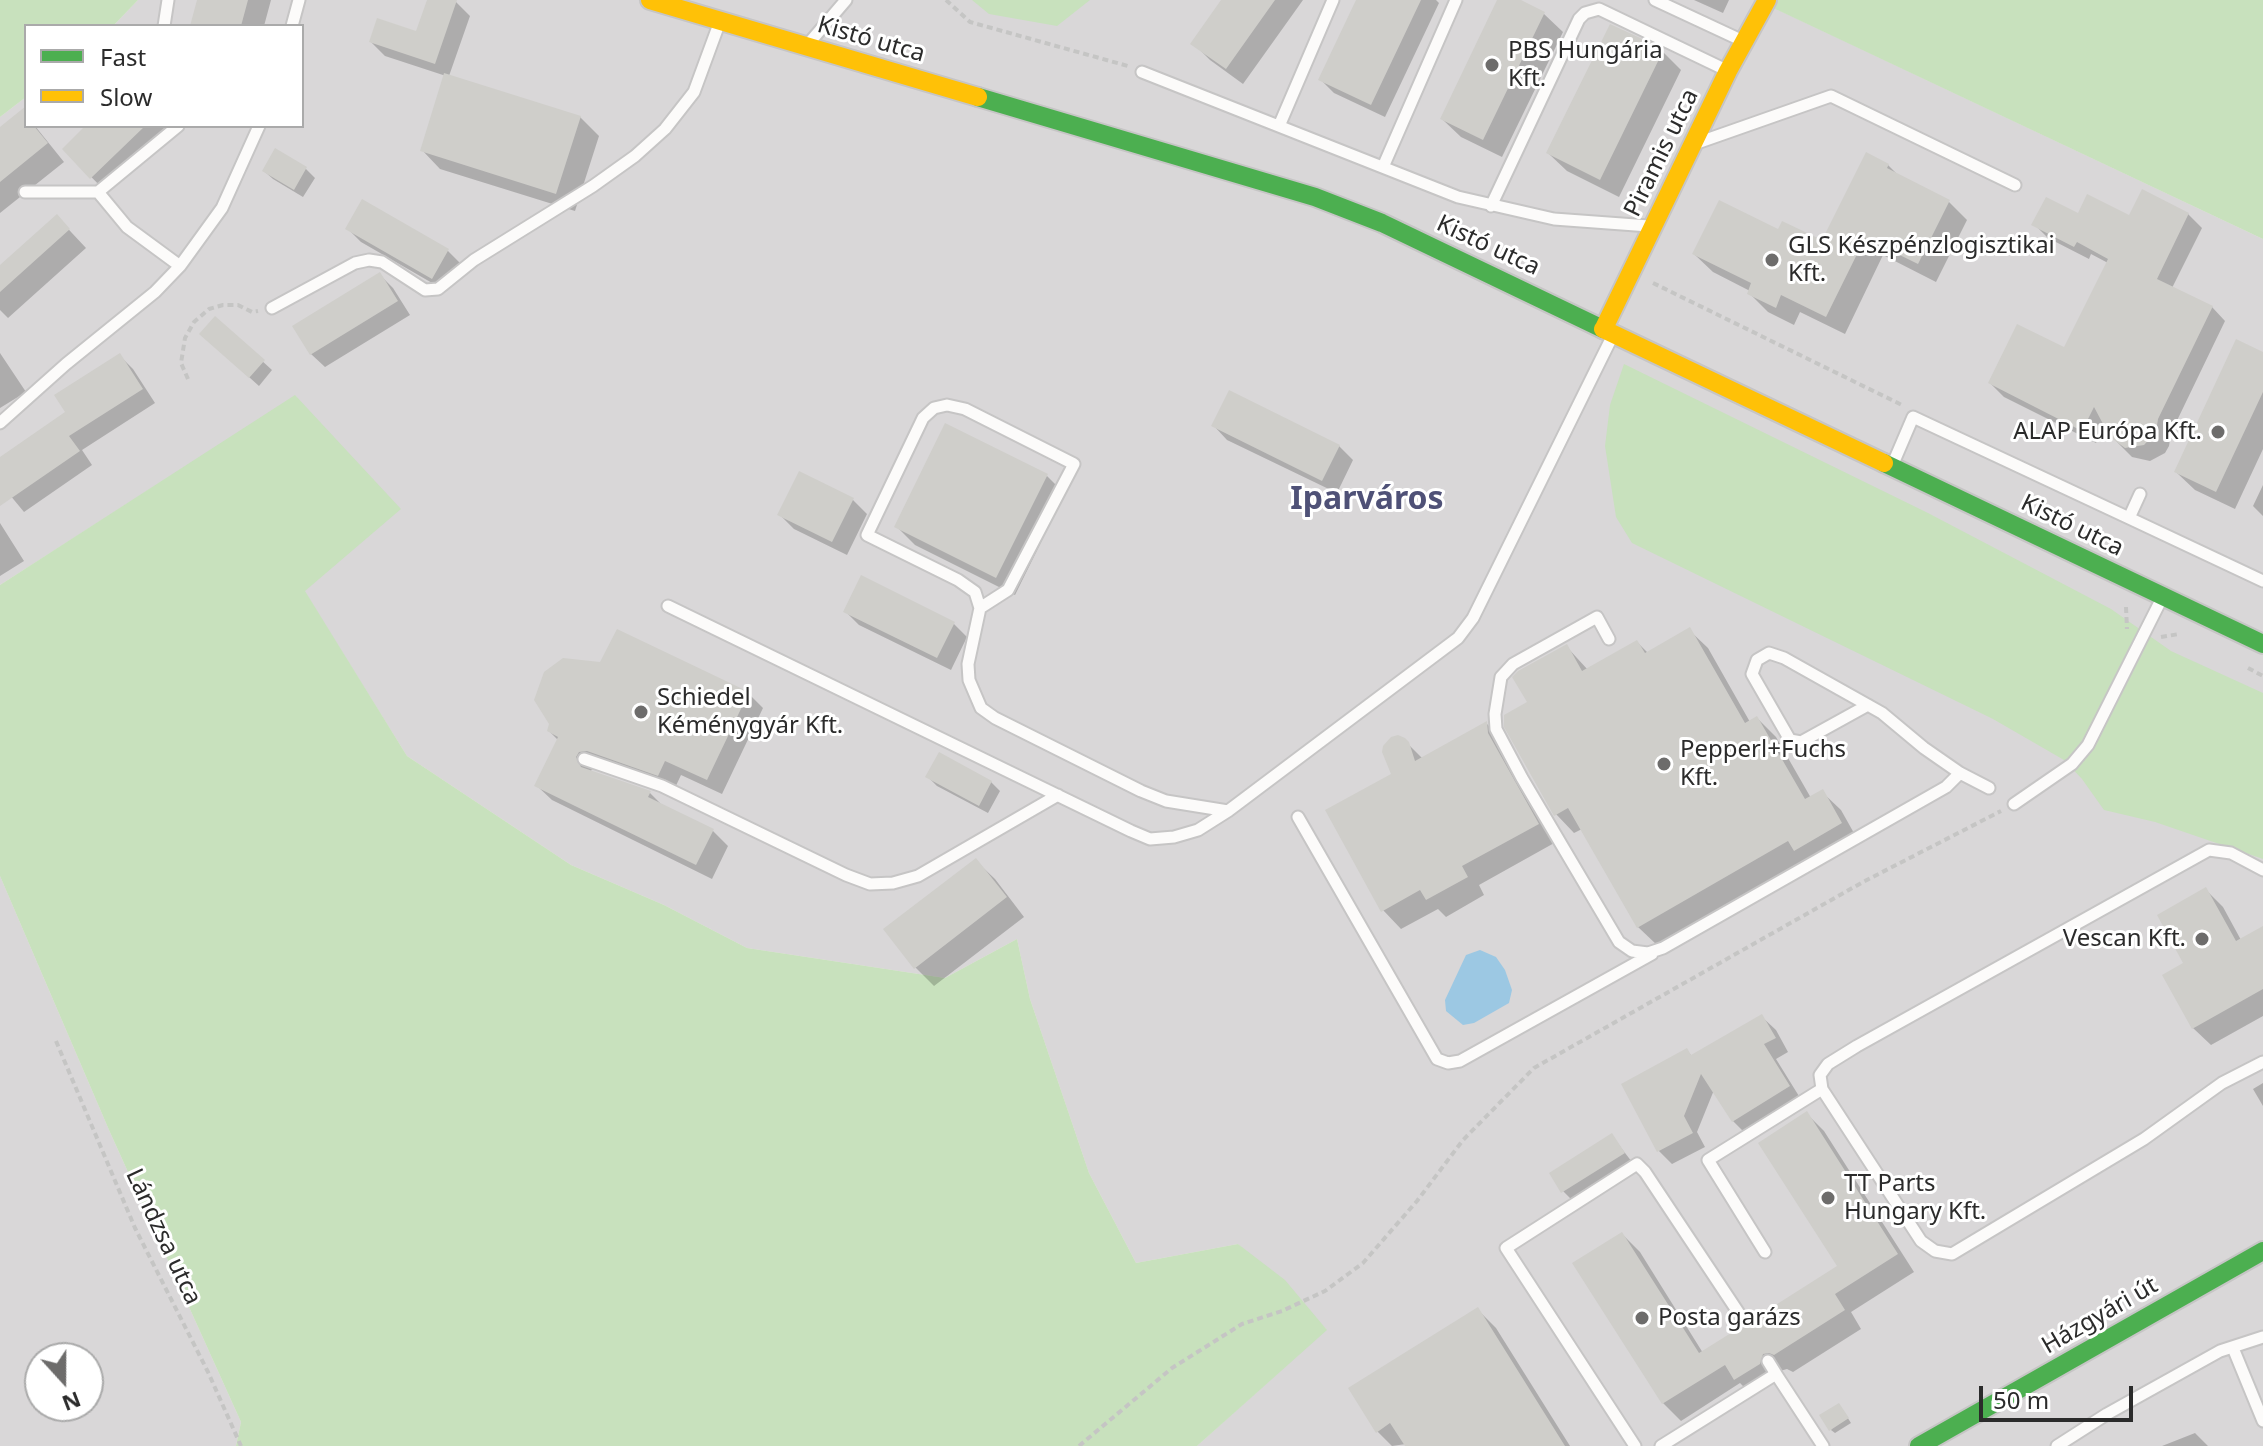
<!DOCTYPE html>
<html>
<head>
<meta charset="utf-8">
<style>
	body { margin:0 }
	#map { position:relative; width:2263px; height:1446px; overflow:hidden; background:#e8e6e1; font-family:"Noto Sans",sans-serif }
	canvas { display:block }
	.legend { position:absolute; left:24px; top:24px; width:280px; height:104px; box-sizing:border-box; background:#fff; border:2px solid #aaa; margin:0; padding:10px 14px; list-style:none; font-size:24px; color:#2b2b2b }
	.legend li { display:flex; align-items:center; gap:16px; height:40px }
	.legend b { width:40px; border:2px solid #aaa }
	.north { position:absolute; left:24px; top:1342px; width:80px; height:80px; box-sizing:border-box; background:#fff; border:2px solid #aaa; border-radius:50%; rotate:159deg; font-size:22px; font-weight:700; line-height:32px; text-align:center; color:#2b2b2b }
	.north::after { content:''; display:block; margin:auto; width:28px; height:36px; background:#6d6c6b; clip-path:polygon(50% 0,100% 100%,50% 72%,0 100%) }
	.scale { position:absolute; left:1979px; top:1386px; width:154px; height:36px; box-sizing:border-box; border:4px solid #2b2b2b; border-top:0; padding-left:10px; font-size:24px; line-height:28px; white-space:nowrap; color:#2b2b2b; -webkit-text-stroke:6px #fff; paint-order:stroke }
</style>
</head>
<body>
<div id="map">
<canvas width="2263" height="1446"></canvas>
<ul class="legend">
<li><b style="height:10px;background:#4caf50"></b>Fast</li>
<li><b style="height:10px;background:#ffc107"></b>Slow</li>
</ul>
<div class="north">N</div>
<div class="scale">50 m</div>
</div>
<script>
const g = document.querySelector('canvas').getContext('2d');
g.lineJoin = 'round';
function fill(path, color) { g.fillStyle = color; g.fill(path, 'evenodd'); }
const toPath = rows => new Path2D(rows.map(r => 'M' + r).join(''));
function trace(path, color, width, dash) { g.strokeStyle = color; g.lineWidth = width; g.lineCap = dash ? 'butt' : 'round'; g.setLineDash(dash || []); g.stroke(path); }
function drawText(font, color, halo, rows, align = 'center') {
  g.font = font + ' "Noto Sans",sans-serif'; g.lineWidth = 6; g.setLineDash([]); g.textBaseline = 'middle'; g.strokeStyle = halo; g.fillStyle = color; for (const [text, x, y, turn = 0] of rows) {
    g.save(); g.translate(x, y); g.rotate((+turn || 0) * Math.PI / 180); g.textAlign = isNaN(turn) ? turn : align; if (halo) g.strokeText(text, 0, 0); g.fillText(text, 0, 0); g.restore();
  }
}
const industrial = toPath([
	[138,0,1769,0,1768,5,2263,239,2263,1446,1197,1446,1326,1329,1238,1244,1136,1263,1089,1173,1030,999,1017,939,945,978,747,948,664,905,571,865,407,756,304,591,296,396,0,585,0,117,26,97,26,126,302,126,302,26,113,26],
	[0,876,109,1130,241,1422,236,1446,0,1446],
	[40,1358,88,1358,88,1406,40,1406]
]);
const green = toPath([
	[0,0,138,0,113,26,26,26,26,97,0,117],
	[972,0,1090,0,1057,26,989,14],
	[1769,0,2263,0,2263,239,1767,5],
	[1624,364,1928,513,2111,609,2171,651,2263,693,2263,859,2155,822,2104,810,2082,779,2064,760,1993,719,1632,543,1616,517,1605,446,1610,405],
	[295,395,401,509,305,591,407,756,571,865,664,905,747,948,945,978,1017,939,1030,999,1089,1173,1136,1263,1238,1244,1285,1280,1327,1330,1197,1446,236,1446,241,1422,109,1130,0,876,0,585]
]);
const water = toPath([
	[1480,950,1496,957,1505,970,1512,990,1509,1003,1474,1023,1463,1025,1446,1011,1445,1000,1466,955]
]);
const shadow = toPath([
	[199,0,271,0,264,26,192,26],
	[429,0,456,2,470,16,449,76,580,117,599,136,575,211,440,169,422,150,446,76,385,56,371,42,418,34],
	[1224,0,1303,0,1243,84,1210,60,1193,43],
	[1358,0,1436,0,1439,3,1385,117,1334,93,1320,79],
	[1500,0,1516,0,1544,14,1563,32,1502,157,1461,137,1442,119],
	[1694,0,1729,0,1723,13],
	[1662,51,1681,70,1619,197,1567,171,1548,153],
	[26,117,26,126,35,126,64,162,0,213,0,130],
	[88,126,171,126,104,190,64,149],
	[276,151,306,169,315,178,303,197,273,179,264,171],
	[1888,165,1900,177,1949,202,1967,220,1936,282,1883,255,1845,334,1800,312,1794,325,1768,312,1749,293,1750,291,1713,272,1694,254,1779,231,1823,242],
	[2188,214,2202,228,2172,288,2212,307,2225,321,2171,433,2169,446,2165,453,2150,461,2132,457,2111,436,2105,425,2096,443,2004,397,1990,383,2065,350,2108,263,2091,254,2089,259,2048,238,2034,224,2078,215,2130,218],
	[57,217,86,248,8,318,0,310,0,268],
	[348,229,448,251,461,264,446,291,361,242],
	[379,274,393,288,410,315,325,367,311,354],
	[216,319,272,370,259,386,211,343],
	[0,353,26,392,0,408],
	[2263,354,2263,449,2235,509,2195,490,2176,472],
	[120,356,133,369,155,403,82,450,92,465,24,512,0,483,0,459,68,412],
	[1214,426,1339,446,1353,460,1337,493,1227,440],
	[800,474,853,500,867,514,847,555,794,529,780,515],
	[1047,476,1065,494,1015,595,915,545,896,526],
	[2263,485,2263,516,2253,506],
	[0,523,24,561,0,576],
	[845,611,953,623,967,637,951,670,859,625],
	[1689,630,1708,648,1750,722,1757,718,1776,737,1811,798,1822,792,1841,810,1859,842,1814,868,1806,860,1657,945,1638,927,1582,829,1574,833,1556,814,1529,702,1566,646,1588,670,1637,642,1648,653],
	[748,693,763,708,722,794,681,775,674,790,594,767,590,772,650,793,663,806,713,831,728,846,712,879,552,800,536,785,559,741,549,731],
	[1487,724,1505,742,1556,842,1479,885,1484,895,1446,917,1438,909,1401,929,1383,910,1394,775,1404,740,1423,759],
	[928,777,991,782,1000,791,988,813,937,786],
	[976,861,995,879,1024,917,934,986,915,967],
	[2206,890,2223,907,2241,940,2263,928,2263,1016,2211,1045,2193,1028],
	[1762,1017,1776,1030,1788,1052,1776,1059,1802,1101,1747,1135,1733,1121,1714,1090,1697,1132,1705,1147,1672,1164,1658,1150,1687,1051,1693,1057],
	[2263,1083,2263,1106,2253,1089],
	[1807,1114,1824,1131,1914,1272,1851,1312,1861,1329,1793,1372,1787,1369,1780,1371,1777,1381,1753,1396,1740,1383,1681,1421,1663,1403,1622,1234,1640,1252,1703,1353,1749,1331,1840,1267],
	[1612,1136,1632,1162,1572,1200,1563,1191],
	[1477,1309,1496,1328,1570,1446,1407,1446,1406,1444,1392,1446,1377,1431],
	[1842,1409,1851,1423,1835,1433,1831,1430],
	[2195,1433,2208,1446,2162,1446]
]);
const building = toPath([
	[197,0,248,0,241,26,190,26],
	[427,0,457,0,435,64,369,42,377,18,416,31],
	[1221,0,1275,0,1226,69,1190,44],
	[1356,0,1421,0,1371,105,1318,80],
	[1497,0,1521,0,1545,12,1483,140,1440,119],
	[1610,24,1664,49,1600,180,1546,153],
	[444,73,581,116,556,194,420,151],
	[26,106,26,126,34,126,48,143,0,182,0,127],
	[85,126,145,126,90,179,62,149],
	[275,148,307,167,294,190,262,171],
	[1866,152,1889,164,1887,168,1950,200,1918,264,1865,238,1826,317,1781,295,1776,308,1747,294,1751,283,1692,254,1719,200,1778,229,1782,221,1822,240],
	[2142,189,2189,213,2157,279,2213,306,2158,419,2156,432,2144,445,2125,448,2110,437,2094,407,2082,431,1988,383,2017,324,2064,347,2108,259,2077,242,2074,247,2031,225,2046,197,2078,213,2087,194,2129,215],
	[362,199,449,249,432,279,345,229],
	[57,214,70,229,0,292,0,265],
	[380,272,398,301,310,355,292,326],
	[215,316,265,360,249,378,199,334],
	[2236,339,2263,352,2263,392,2216,492,2174,472],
	[120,353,143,389,69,436,80,451,0,506,0,457,65,412,54,395],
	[1229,390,1340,445,1322,481,1211,426],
	[945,423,1048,474,996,578,894,527],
	[799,471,854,498,832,542,777,515],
	[861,575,955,622,937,658,843,612],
	[1690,627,1745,723,1757,716,1805,799,1823,789,1842,823,1794,851,1788,841,1637,928,1568,808,1554,816,1504,727,1504,715,1527,702,1512,677,1518,671,1567,644,1582,671,1637,640,1645,653],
	[617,629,749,692,707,780,665,761,658,776,587,751,579,752,576,757,581,767,651,791,648,797,714,829,696,865,534,786,558,737,547,731,549,724,534,700,544,672,563,658,600,662],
	[1487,721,1488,733,1539,824,1462,866,1468,877,1426,900,1420,890,1381,912,1325,810,1391,774,1382,752,1383,746,1391,737,1398,735,1405,738,1409,742,1415,761],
	[939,752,992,781,979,806,925,777],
	[976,858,1007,897,914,969,883,929],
	[2206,887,2236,941,2263,926,2263,989,2192,1029,2162,975,2183,963,2157,915],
	[1762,1014,1776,1038,1764,1044,1790,1086,1732,1122,1701,1074,1684,1116,1693,1133,1657,1152,1621,1084,1687,1048,1691,1055],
	[1807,1111,1898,1254,1835,1294,1845,1310,1774,1355,1769,1353,1763,1354,1760,1364,1734,1380,1725,1365,1662,1404,1572,1263,1622,1232,1699,1353,1739,1328,1748,1328,1752,1320,1837,1266,1758,1143],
	[1612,1133,1625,1153,1561,1193,1549,1173],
	[1478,1307,1565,1446,1405,1446,1390,1423,1376,1433,1348,1388],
	[1839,1403,1849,1418,1829,1431,1819,1415]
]);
const path = toPath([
	[946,0,970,22,1128,66],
	[1653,283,1904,406],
	[188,379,181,363,185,338,194,322,209,309,223,305,238,305,252,312,258,311],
	[2126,607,2127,629],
	[2161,637,2179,634],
	[2248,668,2263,676],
	[56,1041,135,1228,208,1372,241,1446],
	[1079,1446,1172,1368,1242,1324,1282,1311,1325,1291,1363,1263,1417,1201,1463,1140,1534,1068,1863,882,2001,811]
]);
const lane = toPath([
	[1655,0,1743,41],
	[164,26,168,0],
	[292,26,299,0],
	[810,42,846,0],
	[1142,72,1458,197,1554,219,1649,226],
	[1279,126,1333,0],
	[1700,142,1831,96,2015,185],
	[1383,167,1456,0],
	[25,192,98,192,127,227,180,266],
	[98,192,178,126],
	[1491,206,1579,19,1585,13,1599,9,1724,69],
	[272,308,355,263,369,260,382,262,425,290,438,289,474,260,593,186,635,156,665,129,694,92,719,24],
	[0,423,66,364,155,292,180,266,222,208,259,126],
	[1892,466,1913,417,2129,518,2140,494],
	[2129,518,2263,581],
	[668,606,1131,831,1150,839,1174,837,1198,830,1228,811,1458,638,1473,618,1612,337],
	[980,608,1008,590,1074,464,965,409,947,405,934,408,923,418,867,535,958,580,975,592,980,608,968,664,969,680,981,708,995,718,1141,791,1166,801,1228,811],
	[1609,639,1597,617,1513,664,1501,677,1495,714,1496,729,1522,778,1619,942,1632,951,1648,953,1663,948,1946,787,1960,773],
	[1868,705,1801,742,1790,740,1752,674,1757,660,1769,653,1784,658,1882,713,1924,748,1960,773,1989,788],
	[584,759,662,786,846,875,870,884,893,883,918,876,1058,795],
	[2014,804,2072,764,2088,745,2161,600],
	[1298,817,1437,1059,1448,1063,1460,1061,1652,954],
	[2263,870,2231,853,2209,850,1857,1046,1828,1064,1820,1075,1822,1089,1921,1241,1935,1251,1952,1254,2144,1139,2222,1083,2263,1062],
	[1765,1252,1708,1160,1822,1089],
	[2233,1348,2263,1421],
	[1768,1361,1776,1374],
	[1635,1446,1506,1248,1637,1164,1645,1172,1744,1321],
	[1661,1446,1776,1374,1823,1446],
	[2057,1446,2107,1414,2220,1351,2263,1337]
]);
const fast = toPath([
	[978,97,1315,197,1382,223,1603,329],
	[1884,463,2263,644],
	[1919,1446,2263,1251]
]);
const slow = toPath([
	[650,0,978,97],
	[1604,328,1728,71,1767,0],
	[1603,329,1884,463]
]);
const markers = [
	[1492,65,8,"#6d6c6b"],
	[1772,260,8,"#6d6c6b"],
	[2218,432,8,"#6d6c6b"],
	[641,712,8,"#6d6c6b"],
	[1664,764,8,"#6d6c6b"],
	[2202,939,8,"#6d6c6b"],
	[1828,1198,8,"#6d6c6b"],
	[1642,1318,8,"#6d6c6b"]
];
const streetNames = [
	["Kistó utca",871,40,16],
	["Piramis utca",1662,153,-64],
	["Kistó utca",1488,246,25],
	["Kistó utca",2072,526,26],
	["Lándzsa utca",163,1237,65],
	["Házgyári út",2100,1316,-30]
];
const poiNames = [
	["PBS Hungária",1508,51],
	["Kft.",1508,79],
	["GLS Készpénzlogisztikai",1788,246],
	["Kft.",1788,274],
	["ALAP Európa Kft.",2202,432,"right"],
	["Schiedel",657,698],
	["Kéménygyár Kft.",657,726],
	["Pepperl+Fuchs",1680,750],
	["Kft.",1680,778],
	["Vescan Kft.",2186,939,"right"],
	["TT Parts",1844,1184],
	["Hungary Kft.",1844,1212],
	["Posta garázs",1658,1318]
];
const districtNames = [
	["Iparváros",1367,500]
];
fill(industrial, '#d9d7d8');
fill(green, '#c8e1bd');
fill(water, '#9cc8e3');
fill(shadow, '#0003');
fill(building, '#cfceca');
trace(lane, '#c6c5c5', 15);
trace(fast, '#c6c5c5', 22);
trace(slow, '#c6c5c5', 22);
trace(path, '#c5c5c4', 4, [6, 4]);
trace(lane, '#fcfbfa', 11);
trace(fast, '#4caf50', 18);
trace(slow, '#ffc107', 18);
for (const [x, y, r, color] of markers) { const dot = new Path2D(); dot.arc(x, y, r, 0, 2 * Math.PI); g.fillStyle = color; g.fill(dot); trace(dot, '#fff', 3); }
drawText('24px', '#2b2b2b', '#fff', streetNames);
drawText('24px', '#2b2b2b', '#fff', poiNames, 'left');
drawText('bold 32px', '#4f5177', '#fff', districtNames);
</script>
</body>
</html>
